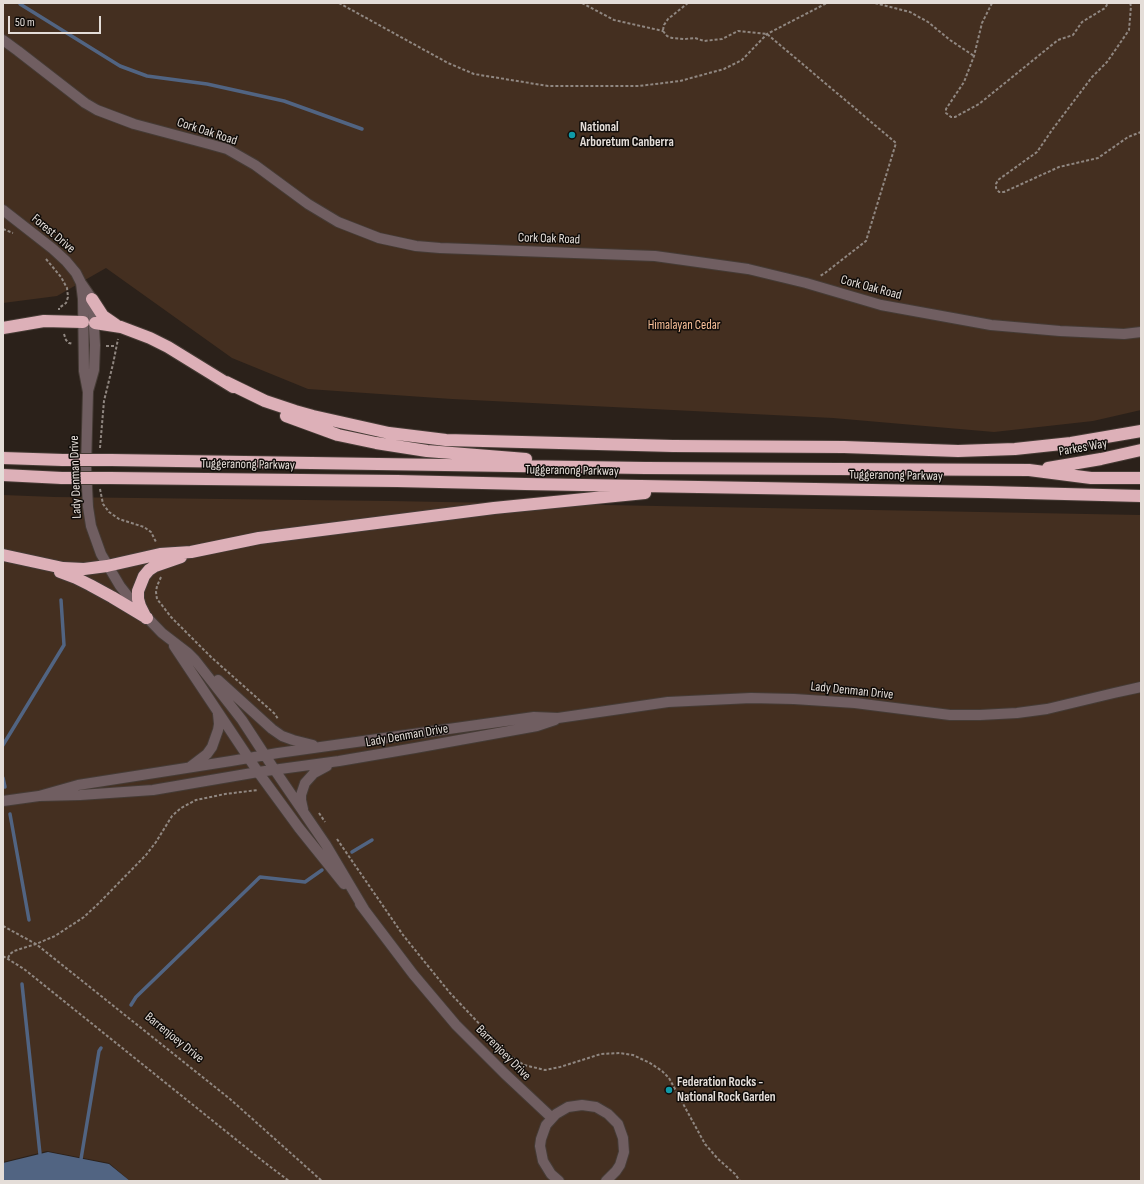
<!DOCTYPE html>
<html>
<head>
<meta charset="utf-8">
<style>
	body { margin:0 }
	#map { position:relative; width:1144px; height:1184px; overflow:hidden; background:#2b211a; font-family:"Sofia Sans Condensed",sans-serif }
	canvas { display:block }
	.frame { position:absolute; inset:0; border:4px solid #e4ddd8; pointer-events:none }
	.scale { position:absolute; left:8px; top:16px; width:93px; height:18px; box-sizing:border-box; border:2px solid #e4ddd8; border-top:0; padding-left:5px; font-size:12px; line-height:14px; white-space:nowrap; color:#e4ddd8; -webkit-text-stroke:3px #100c09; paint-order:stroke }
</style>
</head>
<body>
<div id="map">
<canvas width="1144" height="1184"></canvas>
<div class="frame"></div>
<div class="scale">50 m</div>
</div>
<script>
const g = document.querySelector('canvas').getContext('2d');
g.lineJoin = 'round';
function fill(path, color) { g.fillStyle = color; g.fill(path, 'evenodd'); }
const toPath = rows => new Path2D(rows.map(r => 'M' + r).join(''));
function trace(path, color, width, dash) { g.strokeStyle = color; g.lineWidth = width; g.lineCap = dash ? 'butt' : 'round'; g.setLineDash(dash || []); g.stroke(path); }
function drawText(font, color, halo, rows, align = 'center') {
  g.font = font + ' "Sofia Sans Condensed",sans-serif'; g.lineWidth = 3; g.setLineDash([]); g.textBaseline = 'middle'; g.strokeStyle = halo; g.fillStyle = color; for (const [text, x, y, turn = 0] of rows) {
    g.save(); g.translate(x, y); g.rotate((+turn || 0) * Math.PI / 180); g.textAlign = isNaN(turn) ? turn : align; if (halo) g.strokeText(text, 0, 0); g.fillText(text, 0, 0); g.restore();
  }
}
const green = toPath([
	[3,3,1141,3,1141,410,1093,421,994,432,833,418,452,399,308,389,232,358,106,268,57,296,3,303],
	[3,495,55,497,390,501,1141,515,1141,1181,130,1181,109,1163,47,1151,3,1162]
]);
const water = toPath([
	[48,1152,109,1164,130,1181,3,1181,3,1163]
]);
const stream = toPath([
	[20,4,120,66,147,76,207,84,284,101,362,129],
	[3,745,64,645,61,600],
	[3,778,5,787],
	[10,814,29,920],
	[352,852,372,840],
	[22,984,40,1154],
	[131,1005,136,997,260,877,305,882,322,870],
	[81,1159,99,1051,101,1048]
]);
const path = toPath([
	[339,3,448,63,474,74,548,86,639,86,680,81,724,69,742,60,767,34,827,3],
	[582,3,614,20,663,31],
	[875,3,910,12,928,22,950,40,974,56],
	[992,3,982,23,974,56,964,82,946,109,946,113,951,117,955,117,979,104,1058,40,1073,35,1082,22,1105,8,1108,3],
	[1130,3,1131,6,1129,30,1107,62,1092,77,1052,130,1037,152,998,180,996,184,996,188,999,192,1004,192,1059,167,1098,158,1128,137,1141,132],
	[663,30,664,25,668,19,688,3],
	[663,31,667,36,672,38,684,39,695,38,704,41,722,39,738,31,767,34,896,143,866,241,825,273,820,276],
	[3,229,13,233],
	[46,259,61,277,67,288,68,297,66,303,59,308,59,310],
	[64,334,66,340,69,343,73,344],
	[106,346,116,346],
	[100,448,104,401,113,364,118,339],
	[100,489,103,504,109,512,119,519,144,527,151,532,156,542],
	[161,577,157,586,156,592,157,599,161,604,171,617,211,657,275,714,278,719],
	[319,813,325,822],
	[337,839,403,935,428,966,450,993,509,1055,524,1065,545,1070,560,1067,601,1054,620,1053,633,1055,650,1063,662,1071,669,1078,705,1144,718,1159,735,1174,740,1181],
	[3,926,36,944,230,1099,322,1181],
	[3,956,24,969,264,1162,289,1181],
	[8,958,10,954,14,951,36,944,55,936,84,917,99,903,146,855,156,842,172,816,181,808,196,800,225,794,258,790]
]);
const minor = toPath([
	[3,40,18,51,85,103,97,110,134,124,209,144,227,149,255,165,308,204,338,222,379,238,416,246,440,248,655,256,748,269,806,283,881,305,991,325,1060,331,1124,334,1141,332],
	[3,210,53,249,66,261,76,273,81,283,90,296,93,310,95,345,94,370,88,391],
	[81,283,83,299,84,371,88,392,86,467,88,507,91,526,101,554,120,586,135,605,162,633,188,653,195,660,242,720,274,769,326,845,364,909],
	[174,646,258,772,299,828,344,884],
	[218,680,272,729,282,736,293,740,313,745],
	[190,767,207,754,212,747,218,730,219,724,218,714],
	[39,796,78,785,231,761,278,753,534,717,558,718,668,702,751,698,794,699,855,703,950,715,980,715,1017,713,1047,709,1114,693,1141,687],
	[3,801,39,796,80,795,153,790,258,772,339,761,415,748,537,726,555,720],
	[303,809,301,800,301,795,305,783,314,773,327,766],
	[360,904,413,974,456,1025,504,1073,552,1118],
	[559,1181,551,1174,543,1161,540,1146,541,1139,546,1125,556,1114,568,1107,582,1105,596,1107,608,1114,618,1124,623,1138,624,1152,620,1165,616,1171,606,1181]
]);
const highway = toPath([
	[92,299,103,316,116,325],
	[95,323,121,327,150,338,168,347,233,387],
	[3,328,44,321,83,322],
	[226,382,265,401,295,411,313,416,389,433,446,440,673,446,844,447,958,451,1015,449,1071,443,1141,431],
	[286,416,338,435,376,443,427,451,526,459],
	[3,458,63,460],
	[111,460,645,468,1029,470,1091,478,1141,478],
	[1048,468,1101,459,1141,450],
	[3,475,62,478],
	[110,478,397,481,525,484,988,492,1141,496],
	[3,555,63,568,84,569,107,566,160,554,191,552,259,538,494,508,645,493],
	[60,572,76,578,90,585,112,597,147,618],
	[146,618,140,606,138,599,138,591,144,576,149,570,155,566,181,557]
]);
const highwayBridge = toPath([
	[63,460,111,460],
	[62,478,110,478]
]);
const markers = [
	[572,135,4,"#0f9aa8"],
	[669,1090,4,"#0f9aa8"]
];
const poiNames = [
	["National",580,128],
	["Arboretum Canberra",580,143],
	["Federation Rocks -",677,1083],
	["National Rock Garden",677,1098]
];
const streetNames = [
	["Cork Oak Road",207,132,18],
	["Forest Drive",53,234,40],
	["Cork Oak Road",549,239,2],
	["Cork Oak Road",871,288,15],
	["Parkes Way",1083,448,-10],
	["Tuggeranong Parkway",248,465,1],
	["Tuggeranong Parkway",572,471,1],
	["Tuggeranong Parkway",896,476,1],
	["Lady Denman Drive",76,477,-92],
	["Lady Denman Drive",852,691,6],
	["Lady Denman Drive",407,736,-10],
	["Barrenjoey Drive",174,1038,39],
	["Barrenjoey Drive",503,1053,45]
];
const parkNames = [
	["Himalayan Cedar",684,326]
];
fill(green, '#442f20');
fill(water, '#516482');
trace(stream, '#516482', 3.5);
trace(minor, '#453b35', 12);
trace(highway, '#453b35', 14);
trace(path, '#908781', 2, [3, 2]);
trace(minor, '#705e61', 10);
trace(highway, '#ddb0b8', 12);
trace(highwayBridge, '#453b35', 14, []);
trace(highwayBridge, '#ddb0b8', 12);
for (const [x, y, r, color] of markers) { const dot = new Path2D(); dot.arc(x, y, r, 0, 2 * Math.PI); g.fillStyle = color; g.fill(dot); trace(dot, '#100c09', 1.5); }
drawText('bold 13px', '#e4ddd8', '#100c09', poiNames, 'left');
drawText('13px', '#e4ddd8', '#100c09', streetNames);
drawText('13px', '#f9c099', '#100c09', parkNames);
</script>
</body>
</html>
